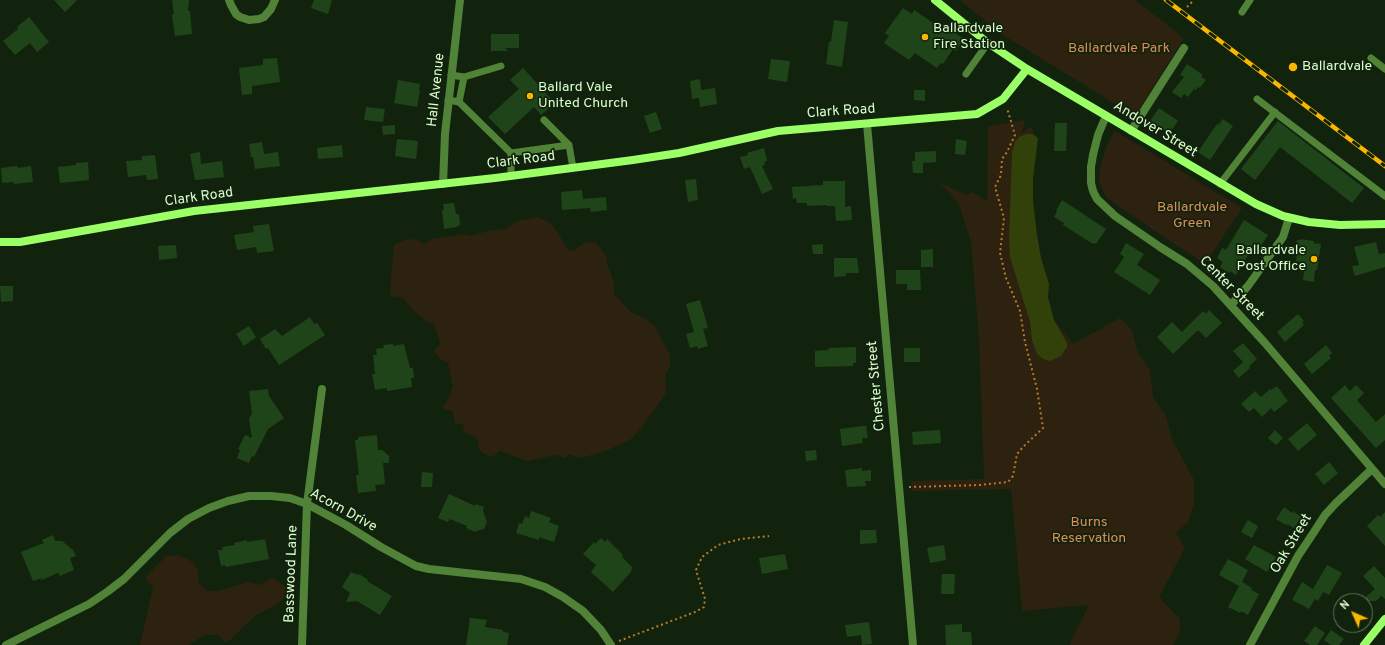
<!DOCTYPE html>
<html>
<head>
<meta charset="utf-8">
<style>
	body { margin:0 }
	#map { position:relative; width:1385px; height:645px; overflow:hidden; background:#12230d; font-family:Overpass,sans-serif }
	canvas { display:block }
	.north { position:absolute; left:1333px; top:593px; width:40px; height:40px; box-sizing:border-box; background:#12230d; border:1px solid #627b5b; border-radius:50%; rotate:315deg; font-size:11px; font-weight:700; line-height:16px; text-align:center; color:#dbffcf }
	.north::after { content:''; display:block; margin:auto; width:14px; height:18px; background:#fab700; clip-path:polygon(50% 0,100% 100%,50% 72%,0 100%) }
</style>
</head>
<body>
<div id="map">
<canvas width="1385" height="645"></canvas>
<div class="north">N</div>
</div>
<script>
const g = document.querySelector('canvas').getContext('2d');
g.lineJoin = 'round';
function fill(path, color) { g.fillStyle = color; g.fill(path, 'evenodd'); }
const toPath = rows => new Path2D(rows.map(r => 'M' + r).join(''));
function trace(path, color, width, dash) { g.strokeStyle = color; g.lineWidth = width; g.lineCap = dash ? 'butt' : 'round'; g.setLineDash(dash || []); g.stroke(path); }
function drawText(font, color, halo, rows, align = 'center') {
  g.font = font + ' Overpass,sans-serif'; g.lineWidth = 3.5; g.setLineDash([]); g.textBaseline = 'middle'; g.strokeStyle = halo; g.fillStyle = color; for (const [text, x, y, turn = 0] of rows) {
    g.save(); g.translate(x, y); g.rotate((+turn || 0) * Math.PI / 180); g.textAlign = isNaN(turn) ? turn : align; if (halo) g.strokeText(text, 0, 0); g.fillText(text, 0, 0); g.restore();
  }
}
const green = toPath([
	[960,0,1135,0,1184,38,1135,116,1003,35],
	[1025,120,1022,133,1031,127,1033,131,1034,149,1032,166,1033,199,1037,235,1038,252,1050,315,1073,344,1120,318,1132,330,1138,353,1150,370,1153,397,1166,416,1172,439,1194,480,1194,504,1188,522,1176,533,1185,548,1159,597,1180,619,1180,631,1173,645,1070,645,1073,636,1089,605,1022,611,1011,489,912,491,911,481,984,479,979,339,971,242,959,204,940,183,967,195,973,192,987,201,988,126],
	[1115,131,1242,208,1205,264,1155,231,1107,198,1101,187,1099,180,1100,168,1107,145],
	[538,217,546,221,554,227,569,251,575,250,584,243,591,242,596,243,601,249,606,256,608,268,611,273,614,285,614,294,631,312,642,317,655,326,662,341,668,350,670,356,670,367,665,375,666,386,665,395,642,427,631,439,621,444,606,451,581,458,569,454,565,458,556,455,527,461,500,451,492,457,484,454,479,449,478,441,474,437,462,430,464,425,455,423,453,411,442,408,446,403,453,387,448,363,440,359,434,351,440,344,435,326,425,320,411,308,403,298,390,296,391,279,394,245,405,240,416,239,424,244,434,238,447,237,463,234,470,236,488,231,506,229,517,221],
	[178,555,191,561,198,570,199,583,206,591,217,591,249,582,261,585,272,577,286,587,283,599,275,606,256,615,230,640,225,642,218,635,205,635,188,645,140,645,153,587,145,578,166,556]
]);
const water = toPath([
	[1026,134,1033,134,1038,138,1033,178,1033,202,1037,235,1041,258,1049,284,1048,297,1054,320,1067,343,1067,347,1061,356,1050,361,1043,359,1037,354,1032,340,1030,322,1010,257,1009,239,1012,152,1015,142,1019,137]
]);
const building = toPath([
	[54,0,77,0,65,12],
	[172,0,189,0,188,11,190,11,192,34,175,36,172,15,174,14],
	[314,0,332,0,328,14,311,8],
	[903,8,912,14,914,10,939,27,941,23,964,39,956,51,953,49,943,64,941,63,937,68,915,53,909,60,884,43,889,36,885,33],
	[29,17,49,42,37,52,30,43,15,55,3,41,18,29,17,27],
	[834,20,848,22,842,67,826,64,829,42,831,42],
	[491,33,492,34,519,34,519,48,505,48,508,51,491,51],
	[277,58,280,82,252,86,252,94,242,95,239,68,263,65,263,59],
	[771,59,790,61,787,82,768,79],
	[1187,64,1203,75,1201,77,1206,80,1200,88,1198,87,1196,90,1194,89,1188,97,1184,94,1181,98,1172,92,1184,77,1180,75],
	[523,68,555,103,541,115,534,107,505,134,488,117,519,89,510,80],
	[700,79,701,90,715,88,717,104,700,107,699,98,692,99,690,81],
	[398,80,420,84,419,90,420,90,417,107,394,103],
	[914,90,925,90,925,101,914,100],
	[366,107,385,109,383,122,364,120],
	[1159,108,1178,121,1169,134,1150,121],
	[656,112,662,129,650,133,644,116],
	[1223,119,1233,126,1210,160,1198,152,1217,124,1218,125],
	[1278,121,1364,188,1352,203,1280,147,1255,180,1241,169],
	[1055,123,1067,123,1066,151,1054,151],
	[395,125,395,134,383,135,382,126],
	[397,139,418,141,416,159,395,156],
	[956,139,967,141,965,155,955,154],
	[262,142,264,154,278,152,280,166,255,169,253,157,251,157,249,144],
	[342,145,343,157,318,159,317,148],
	[764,148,767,161,764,162,765,165,762,166,773,189,762,194,750,167,744,169,740,157,748,155,747,153],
	[936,151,936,162,923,163,923,173,913,173,912,161,915,161,915,152],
	[200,152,201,164,222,161,224,177,195,180,190,154],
	[155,155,158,179,147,180,146,175,128,177,126,161,142,160,142,156],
	[88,162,89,180,60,183,58,167,76,165,76,163],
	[17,166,18,168,31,166,33,182,14,184,14,182,2,183,1,168],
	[696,179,698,200,688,202,685,180],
	[823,181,845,181,845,207,851,206,852,220,836,221,835,206,826,206,826,205,807,206,807,203,797,203,796,198,793,199,792,187,823,185],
	[582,190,583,199,606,197,607,210,591,212,590,208,562,210,561,192],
	[1062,200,1106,229,1096,244,1094,243,1093,244,1063,225,1064,223,1054,217,1057,212,1056,211],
	[454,203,456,214,459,214,460,225,457,226,457,227,444,229,442,210,444,210,443,204],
	[1244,220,1268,235,1259,249,1255,246,1254,248,1253,247,1236,275,1230,271,1229,273,1220,267,1223,262,1217,258,1222,248,1226,250],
	[269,224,274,251,257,253,256,247,237,250,234,235,254,232,253,226],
	[1301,239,1314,241,1314,243,1321,244,1317,270,1315,270,1314,282,1303,280,1305,263,1296,261,1297,255,1295,254,1297,240,1301,240],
	[1376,242,1379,254,1385,253,1385,267,1355,276,1352,266,1359,265,1354,247],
	[1126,243,1144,254,1137,265,1160,280,1150,295,1114,272,1124,257,1120,254],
	[823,244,823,254,813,254,812,245],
	[176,245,177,258,159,260,158,246],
	[933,249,933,267,921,267,921,250],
	[834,258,857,258,859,273,846,273,846,276,834,277],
	[896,270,920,270,921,290,907,290,907,284,896,284],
	[0,286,13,286,13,301,1,302],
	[700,300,708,328,703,329,708,346,698,349,697,346,690,348,686,334,694,332,686,304],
	[1209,310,1222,323,1206,338,1198,330,1173,354,1157,337,1172,322,1182,332,1203,311,1206,314],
	[1298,314,1304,321,1302,323,1304,325,1285,342,1277,332],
	[310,317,314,324,317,323,325,335,279,365,268,348,266,349,260,339,275,329,282,336],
	[249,326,256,337,244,346,236,334],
	[1243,343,1257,359,1249,366,1250,368,1239,378,1233,371,1243,362,1233,351],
	[393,344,393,346,404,344,410,368,413,368,414,378,411,378,412,387,387,391,387,388,375,390,372,374,375,374,373,355,377,355,376,349,384,348,383,345],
	[1326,345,1332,353,1329,356,1331,358,1312,374,1304,364],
	[856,347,856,363,853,363,853,366,815,367,815,351,829,350,828,348],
	[904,348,920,348,920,362,904,362],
	[1345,385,1350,391,1356,385,1364,393,1357,400,1376,422,1385,414,1385,440,1376,448,1331,398],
	[1277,386,1288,401,1274,412,1271,408,1262,417,1254,408,1249,412,1241,404,1255,391,1261,397,1270,389,1271,390],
	[268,389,269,396,284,418,268,429,254,457,252,456,249,463,237,458,240,450,238,449,245,435,252,438,249,419,252,413,249,391],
	[1307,423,1317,435,1298,451,1288,439],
	[862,426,866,426,868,438,862,438,863,443,842,446,840,429],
	[940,430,941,443,913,445,912,432],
	[1275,430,1283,438,1276,445,1268,438],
	[377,435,378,450,382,450,389,456,389,463,383,463,385,484,375,485,376,491,358,493,356,475,359,475,355,440,358,440,358,437],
	[816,450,817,460,806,461,805,451],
	[1329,462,1338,473,1324,485,1315,474],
	[862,468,862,471,871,470,871,481,865,481,866,486,847,487,845,470],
	[422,472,433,473,432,487,421,487],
	[449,494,475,506,476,504,484,507,483,511,487,522,484,529,476,531,475,532,466,528,467,526,450,519,448,522,438,518],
	[1284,507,1292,513,1293,511,1301,517,1294,528,1287,524,1286,525,1276,519],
	[531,511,551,518,549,522,559,526,554,542,539,537,539,540,516,533,519,523,522,524,525,516,529,518],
	[1385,512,1385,546,1367,526,1378,515,1380,517],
	[1248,520,1258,526,1252,538,1241,532],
	[860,530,876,530,877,543,860,544],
	[53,535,55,541,62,541,73,550,76,556,70,558,74,570,60,576,58,573,41,580,41,578,33,581,21,552,44,543,42,540],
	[601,538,605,542,607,539,623,555,622,557,632,567,631,572,613,592,591,572,596,565,583,554,594,542,595,544],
	[265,539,269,559,226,567,225,565,221,566,218,550,223,550,222,547,235,545,234,543,247,540,247,542],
	[944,545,946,560,930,563,927,548],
	[1254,545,1276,557,1267,572,1245,559],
	[785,554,788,569,762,574,759,558],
	[1228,559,1248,570,1242,582,1252,588,1251,590,1259,594,1248,615,1241,611,1240,613,1228,607,1239,586,1219,575],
	[1327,565,1342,573,1329,595,1323,592,1318,601,1315,599,1309,609,1292,600,1302,582,1313,589],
	[1374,566,1385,578,1385,599,1381,596,1376,601,1361,601,1375,589,1363,576],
	[351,572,358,575,359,574,368,580,367,581,392,596,380,615,357,601,346,602,350,593,342,587],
	[942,574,955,574,954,594,941,594],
	[470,618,487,620,485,627,503,630,503,632,509,633,507,645,466,645],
	[869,622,872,644,862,645,861,635,847,637,845,625],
	[962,624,962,632,971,632,972,645,946,645,945,625],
	[1315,626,1325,633,1317,645,1310,645,1304,641],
	[1331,630,1344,639,1339,645,1331,645,1324,640]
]);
const path = toPath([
	[1187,7,1192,2,1190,0],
	[909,487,980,485,1008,482,1013,476,1017,454,1024,446,1043,428,1037,389,1025,342,1020,311,1006,278,1000,253,1004,218,995,187,1001,175,1002,159,1007,152,1015,135,1007,108],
	[619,641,695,612,704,607,705,599,696,570,702,557,718,545,741,539,769,536]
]);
const lane = toPath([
	[1242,12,1250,0],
	[1371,58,1385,69],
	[966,74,988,43],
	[451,75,464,77,459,102],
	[464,77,501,66],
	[1257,99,1385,196],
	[448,100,459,102,511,153,511,176],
	[544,120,569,145],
	[511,153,569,145,573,168],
	[1220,184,1275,112]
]);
const street = toPath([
	[229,0,231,5,236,14,240,17,249,20,259,19,264,17,271,9,275,0],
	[1106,116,1098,135,1093,155,1091,167,1091,183,1093,191,1097,199,1115,216,1160,247,1187,264,1213,286,1265,343,1385,484],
	[867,124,913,645],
	[1131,131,1184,48],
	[443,184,445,134,460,0],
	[1231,305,1248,286,1283,237,1289,218],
	[6,645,89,604,107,592,124,579,170,533,188,519,209,508,228,501,249,496,271,496,290,498,307,504,346,525,381,547,416,566,429,569,521,579,545,587,563,597,583,611,601,630,611,645],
	[302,645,307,504,322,389],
	[1250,645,1298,556,1314,532,1325,515,1336,503,1372,469]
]);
const secondary = toPath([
	[935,0,988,43,1027,69,1256,204,1283,216,1309,222,1340,225,1385,224],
	[0,242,20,242,194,211,495,178,633,160,679,153,778,131,977,114,1003,99,1027,69],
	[1364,645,1385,619]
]);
const rail = toPath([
	[1166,0,1385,166]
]);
const markers = [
	[925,37,4,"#fab700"],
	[1293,67,5,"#fab700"],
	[530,96,4,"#fab700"],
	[1314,259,4,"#fab700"]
];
const poiNames = [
	["Ballardvale",933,29],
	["Fire Station",933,45],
	["Ballardvale",1302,67],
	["Ballard Vale",538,88],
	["United Church",538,104],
	["Ballardvale",1306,251,"right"],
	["Post Office",1306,267,"right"]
];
const parkNames = [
	["Ballardvale Park",1119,49],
	["Ballardvale",1192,208],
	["Green",1192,224],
	["Burns",1089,523],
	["Reservation",1089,539]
];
const streetNames = [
	["Hall Avenue",437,90,-84],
	["Clark Road",841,112,-4],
	["Andover Street",1155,130,31],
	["Clark Road",521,161,-7],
	["Clark Road",199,198,-8],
	["Center Street",1231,289,45],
	["Chester Street",877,386,-95],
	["Acorn Drive",343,511,29],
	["Oak Street",1292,544,-59],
	["Basswood Lane",292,574,-88]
];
fill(green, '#2d2110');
fill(water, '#324009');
fill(building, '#204419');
trace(path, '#b67b2d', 2, [2, 3]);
trace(lane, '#508238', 7);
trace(street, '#508238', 8);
trace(secondary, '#9bff66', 8);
trace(rail, '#fab700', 4.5);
trace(rail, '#12230d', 3, [9]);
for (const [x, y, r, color] of markers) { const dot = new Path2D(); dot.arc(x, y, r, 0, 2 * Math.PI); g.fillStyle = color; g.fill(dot); trace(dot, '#12230d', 1.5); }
drawText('14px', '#dbffcf', '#12230d', poiNames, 'left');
drawText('14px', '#e18d5a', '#12230d', parkNames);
drawText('14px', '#dbffcf', '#12230d', streetNames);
</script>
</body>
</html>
